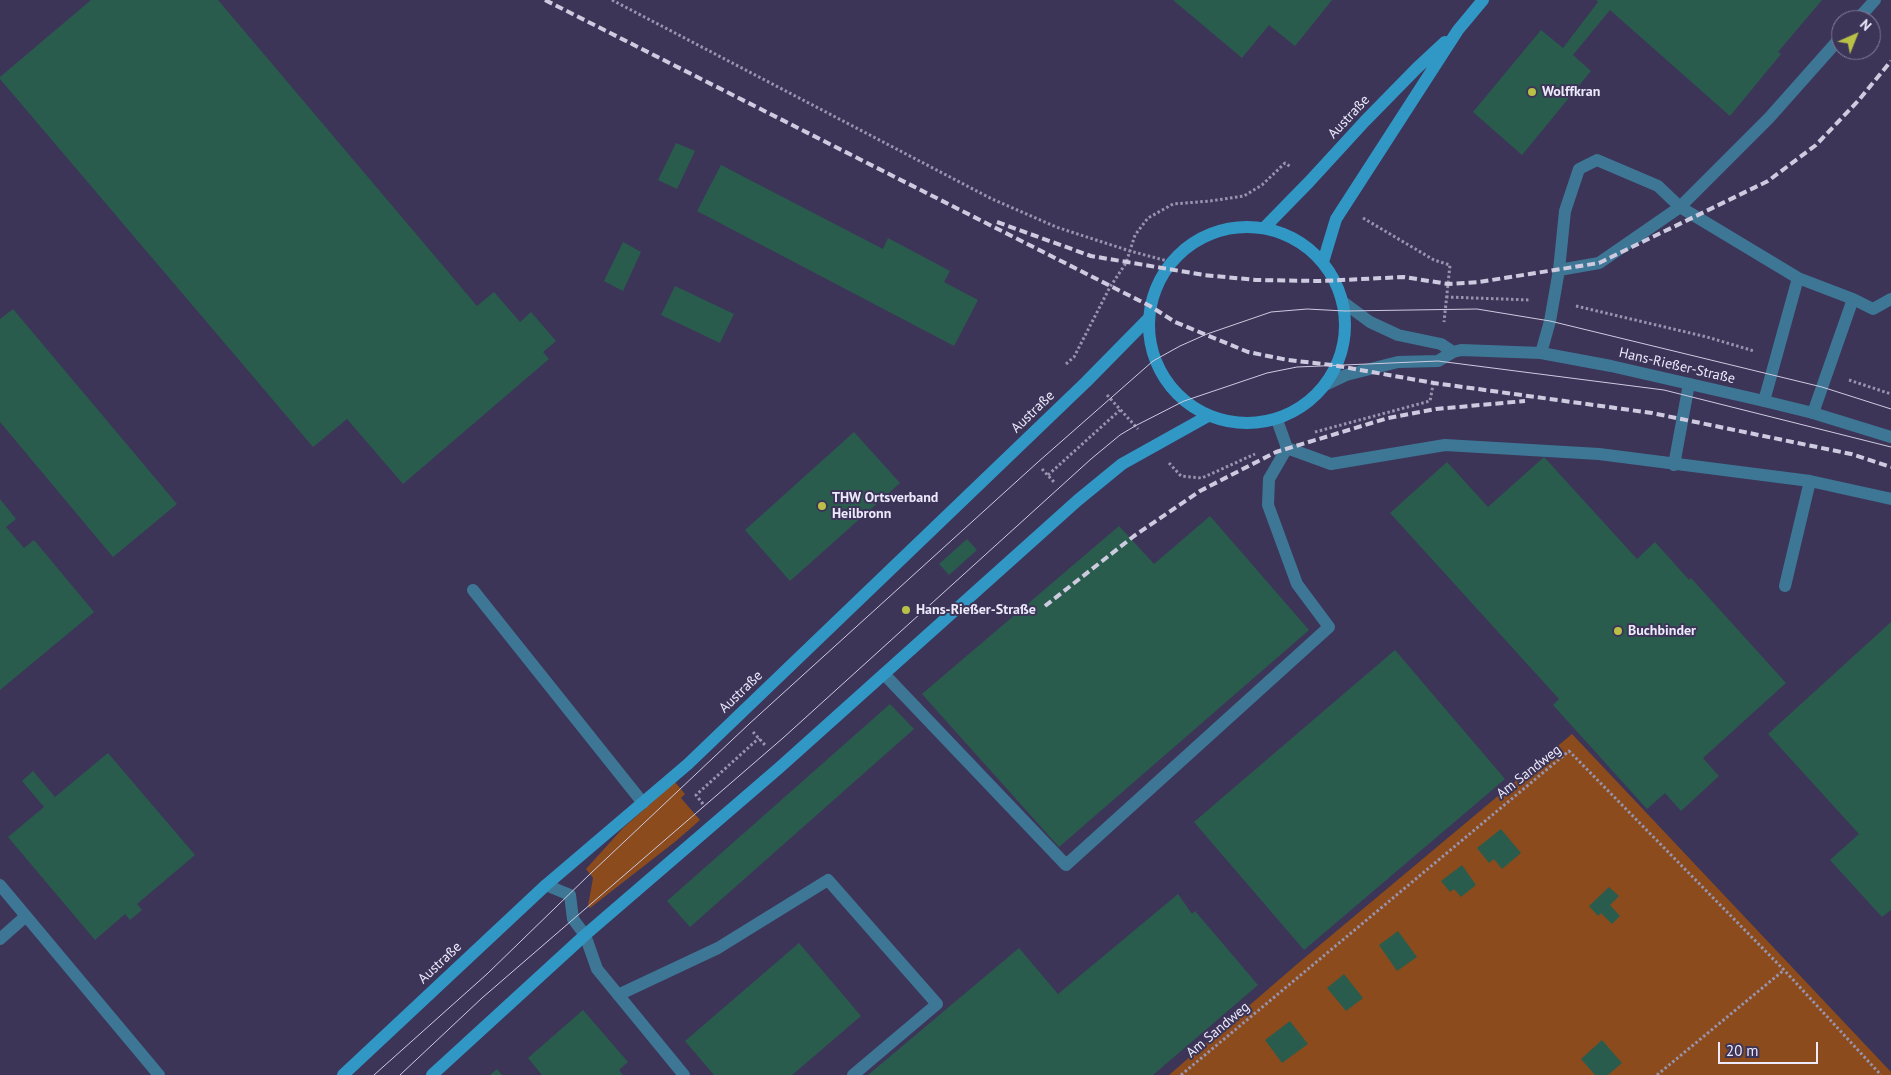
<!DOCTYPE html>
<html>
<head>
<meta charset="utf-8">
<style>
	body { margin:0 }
	#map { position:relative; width:1891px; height:1075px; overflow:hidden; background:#3c3558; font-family:"PT Sans",sans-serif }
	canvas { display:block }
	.north { position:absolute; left:1831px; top:10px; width:50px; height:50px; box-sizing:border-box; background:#3c3558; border:1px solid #837d9a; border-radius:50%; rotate:44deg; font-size:14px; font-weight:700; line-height:20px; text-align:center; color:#edeafc }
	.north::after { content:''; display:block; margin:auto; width:18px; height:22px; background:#b9c046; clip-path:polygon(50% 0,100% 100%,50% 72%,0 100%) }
	.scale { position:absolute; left:1718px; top:1042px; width:100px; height:22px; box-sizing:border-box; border:2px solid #edeafc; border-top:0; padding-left:6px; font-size:15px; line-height:18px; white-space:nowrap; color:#edeafc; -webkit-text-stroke:4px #3c3558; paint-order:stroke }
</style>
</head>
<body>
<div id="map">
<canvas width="1891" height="1075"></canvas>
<div class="north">N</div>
<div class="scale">20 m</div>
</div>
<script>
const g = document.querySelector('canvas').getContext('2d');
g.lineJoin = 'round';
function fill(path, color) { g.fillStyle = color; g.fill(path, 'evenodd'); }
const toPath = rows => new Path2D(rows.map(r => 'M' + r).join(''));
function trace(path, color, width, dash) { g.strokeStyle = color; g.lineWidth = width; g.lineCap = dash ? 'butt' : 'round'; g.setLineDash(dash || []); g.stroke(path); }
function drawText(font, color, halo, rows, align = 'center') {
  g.font = font + ' "PT Sans",sans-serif'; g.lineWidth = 4; g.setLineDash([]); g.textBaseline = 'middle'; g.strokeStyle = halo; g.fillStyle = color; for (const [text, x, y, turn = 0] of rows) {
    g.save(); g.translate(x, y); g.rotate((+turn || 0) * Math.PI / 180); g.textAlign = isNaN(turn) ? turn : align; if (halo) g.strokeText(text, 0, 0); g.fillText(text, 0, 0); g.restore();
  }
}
const green = toPath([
	[1572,734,1891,1072,1891,1075,1169,1075,1296,965],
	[675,782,685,794,681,798,700,820,676,841,590,908,588,906,593,878,586,869,623,828]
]);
const building = toPath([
	[91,0,218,0,477,306,494,292,520,322,531,312,556,341,543,352,549,359,403,484,347,419,313,447,0,79,0,77],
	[1173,0,1332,0,1295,46,1269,25,1242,58],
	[1596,0,1822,0,1778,52,1781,54,1730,116,1610,10,1573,55,1591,71,1522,155,1473,112,1541,30,1563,48,1598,2],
	[676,143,695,151,677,189,658,180],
	[721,165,883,249,888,238,950,271,944,282,978,300,954,346,697,211],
	[623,242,641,252,623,291,604,281],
	[675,286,734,314,720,343,661,315],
	[13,309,177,504,113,557,0,422,0,319],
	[854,432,900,483,790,581,745,530],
	[1544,457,1637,559,1655,542,1689,580,1691,578,1786,683,1703,758,1719,776,1681,811,1665,793,1647,809,1553,705,1559,699,1390,513,1447,462,1488,507],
	[0,499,16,519,6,527,24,548,34,540,94,612,0,690],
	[1210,516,1309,630,1059,847,922,694,1119,526,1154,564],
	[967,539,977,550,949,575,939,564],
	[1891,622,1891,910,1882,917,1830,860,1859,834,1768,734],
	[1395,650,1505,779,1304,950,1194,822],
	[890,704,914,729,690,927,667,901],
	[108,753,195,855,137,904,142,910,130,920,125,914,95,940,8,837,44,807,22,781,33,771,55,797],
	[1501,829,1521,853,1502,869,1494,859,1489,863,1477,848],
	[1462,865,1476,885,1461,897,1454,889,1450,892,1441,881],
	[1609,887,1619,896,1610,905,1620,916,1612,924,1601,913,1598,916,1589,906],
	[1178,894,1192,914,1195,911,1258,985,1153,1075,868,1075,1019,948,1058,994],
	[1398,931,1417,957,1397,971,1379,945],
	[799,943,861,1016,792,1075,714,1075,685,1041],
	[1344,974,1363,998,1346,1011,1327,988],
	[583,1010,628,1062,619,1070,623,1075,542,1075,528,1058],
	[1290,1021,1308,1044,1282,1063,1265,1040],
	[1602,1040,1622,1063,1608,1075,1595,1075,1581,1059],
	[497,1069,502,1075,490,1075]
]);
const path = toPath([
	[612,0,992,199,1056,227,1130,251,1171,262],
	[1363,218,1434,260,1450,265,1444,322],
	[1446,297,1531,300],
	[1576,306,1707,337,1754,351],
	[1066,364,1074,357,1110,287,1126,263,1135,235,1148,218,1173,204,1210,201,1244,196,1262,185,1285,163,1291,167],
	[1849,380,1891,394],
	[1107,395,1138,429],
	[1315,432,1430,401,1433,385],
	[1169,463,1181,476,1202,478,1255,454],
	[1042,469,1054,482],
	[1048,475,1120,410],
	[753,732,765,745],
	[703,804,696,795,759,738],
	[1181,1075,1569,751,1784,970,1881,1075],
	[1657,1075,1784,970]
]);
const service = toPath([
	[1857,20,1875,0],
	[1559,270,1599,263,1680,207,1769,118,1841,37],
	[1798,278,1853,299,1813,413],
	[1853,299,1873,309,1891,299],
	[1541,353,1550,321,1559,270,1565,211,1579,169,1597,160,1658,186,1680,207,1798,278,1764,401],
	[1277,420,1287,448,1331,464,1445,445,1599,454,1810,481,1785,586],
	[1674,465,1689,384],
	[1810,481,1891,499],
	[473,590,643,803],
	[884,674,1066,865,1329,627,1297,584,1268,505,1269,479,1287,448],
	[0,885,159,1075],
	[546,885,570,895,573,919,585,935,597,969,684,1075],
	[0,939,26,916],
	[618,995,718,948,828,880,937,1004,853,1075]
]);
const minor = toPath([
	[1343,302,1370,322,1398,335,1441,344,1453,352],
	[1327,384,1346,375,1398,362,1438,361,1453,352,1461,350,1541,353,1611,366,1764,401,1813,413,1891,437]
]);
const secondary = toPath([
	'1149 325a98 98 0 1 1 196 0a98 98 0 1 1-196 0Z',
	[1264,228,1309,182,1365,121,1417,68,1445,42],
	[1323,262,1336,219,1458,30,1483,0],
	[343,1075,546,885,688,764,1086,382,1149,318],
	[432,1075,585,935,779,768,1078,500,1122,464,1208,416]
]);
const tram = toPath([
	[374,1075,487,974,590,874,749,724,1038,462,1153,361,1180,346,1207,334,1271,312,1307,309,1345,311,1477,309,1550,321,1822,387,1891,409],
	[400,1075,482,998,783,738,1091,459,1120,435,1135,426,1184,401,1267,373,1297,367,1438,361,1664,390,1891,447]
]);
const rail = toPath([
	[545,0,1150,306,1175,322,1248,352,1288,360,1332,365,1434,383,1652,413,1851,454,1891,467],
	[997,222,1091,256,1204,275,1256,280,1321,281,1404,277,1448,284,1479,282,1599,263,1768,181,1816,145,1858,101,1891,61],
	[1045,606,1134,536,1200,491,1276,452,1388,418,1436,409,1525,401]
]);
const markers = [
	[1532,92,5,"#b9c046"],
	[822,506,5,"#b9c046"],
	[906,610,5,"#b9c046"],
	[1618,631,5,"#b9c046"]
];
const poiNames = [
	["Wolffkran",1542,92],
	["THW Ortsverband",832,498],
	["Heilbronn",832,514],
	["Hans-Rießer-Straße",916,610],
	["Buchbinder",1628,631]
];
const streetNames = [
	["Austraße",1349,117,-47],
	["Hans-Rießer-Straße",1677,366,13],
	["Austraße",1033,412,-44],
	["Austraße",741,692,-44],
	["Am Sandweg",1529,772,-38],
	["Austraße",440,963,-43],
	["Am Sandweg",1218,1030,-40]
];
fill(green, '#8b4b1c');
fill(building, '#2a5c4e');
trace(path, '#9994ae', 3, [2.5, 2.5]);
trace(service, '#3e7795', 12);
trace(minor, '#3e7795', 12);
trace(secondary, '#3198c6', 12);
trace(tram, '#cecbe0', 1);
trace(rail, '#cecbe0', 4, [8, 4]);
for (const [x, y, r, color] of markers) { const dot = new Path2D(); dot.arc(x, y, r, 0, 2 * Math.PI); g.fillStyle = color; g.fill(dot); trace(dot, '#3c3558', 2); }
drawText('bold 14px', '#edeafc', '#3c3558', poiNames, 'left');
drawText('14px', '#edeafc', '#3c3558', streetNames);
</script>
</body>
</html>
